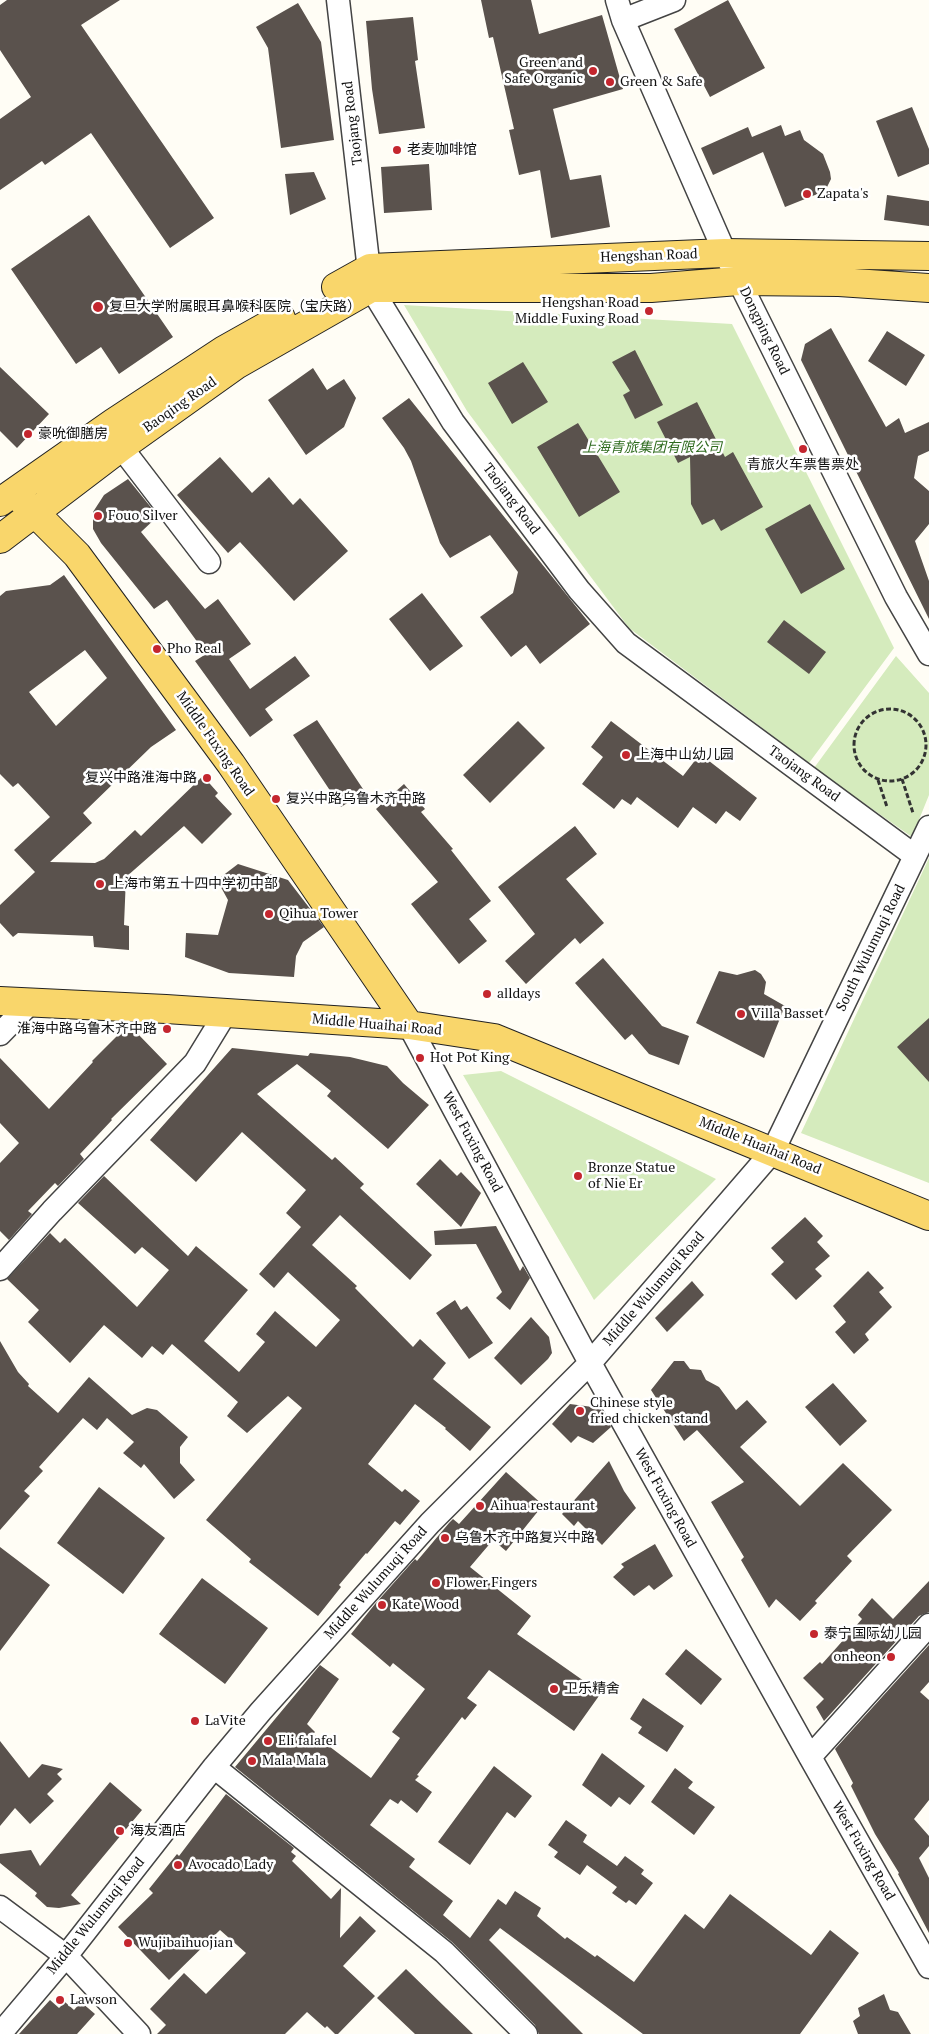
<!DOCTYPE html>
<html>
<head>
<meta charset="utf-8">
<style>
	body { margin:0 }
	canvas { display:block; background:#fffdf5 }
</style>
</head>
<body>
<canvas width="929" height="2034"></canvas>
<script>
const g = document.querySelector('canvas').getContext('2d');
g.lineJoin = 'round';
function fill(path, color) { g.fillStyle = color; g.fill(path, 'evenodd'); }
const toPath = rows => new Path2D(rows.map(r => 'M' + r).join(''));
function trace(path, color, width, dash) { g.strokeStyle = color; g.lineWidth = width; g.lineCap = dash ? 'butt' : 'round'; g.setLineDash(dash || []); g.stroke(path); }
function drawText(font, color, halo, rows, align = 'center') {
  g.font = font + ' "PT Serif","Noto Sans SC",serif'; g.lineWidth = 5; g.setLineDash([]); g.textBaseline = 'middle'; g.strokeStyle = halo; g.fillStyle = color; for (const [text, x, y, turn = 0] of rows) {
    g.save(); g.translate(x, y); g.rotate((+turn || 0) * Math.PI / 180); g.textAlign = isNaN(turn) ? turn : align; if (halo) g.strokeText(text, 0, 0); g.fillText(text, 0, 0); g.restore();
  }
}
const green = toPath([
	[404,305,732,324,894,648,809,763,629,628,467,411],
	[896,656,929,693,929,795,912,837,814,768],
	[929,858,929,1183,801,1133],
	[501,1071,716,1179,594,1300,463,1075]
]);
const building = toPath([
	[7,0,120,0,81,25,214,218,170,248,91,133,45,165,42,161,0,190,0,119,31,97,0,50,0,5],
	[481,0,531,0,539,34,602,15,623,89,553,109,570,180,601,175,610,227,551,238,540,170,519,175,509,130,514,129,493,37,489,38],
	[728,0,765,68,710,97,674,29],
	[298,3,321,42,334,140,281,148,268,48,256,27],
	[413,17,418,60,415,61,425,128,379,134,372,89,366,21],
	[912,107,929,149,929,164,898,177,876,121],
	[781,125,785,136,800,130,804,140,823,154,830,172,831,179,825,191,785,207,763,152,713,175,701,148,748,127,752,137],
	[429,164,432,210,384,213,381,167],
	[314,172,326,199,290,215,285,174],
	[887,195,929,201,929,226,884,220],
	[89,215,173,337,119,374,101,347,76,364,11,269],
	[831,328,886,427,899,418,905,433,929,422,929,451,918,456,914,478,929,491,929,524,915,541,929,581,929,619,801,360,805,344],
	[887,331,925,355,906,386,868,361],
	[635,350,663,405,635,419,623,395,630,391,612,362],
	[523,362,548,402,512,424,488,383],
	[0,367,49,414,17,448,0,431],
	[313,368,327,390,344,379,356,398,344,427,306,455,268,400],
	[409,398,590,624,540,664,526,645,511,657,480,617,513,593,518,572,490,535,450,558,440,543,411,461,404,448,382,418],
	[697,402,725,457,733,452,763,507,721,531,714,519,702,525,691,504,690,457,678,463,657,422],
	[578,423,620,492,579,517,537,447],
	[220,457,252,493,269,477,293,505,300,498,348,551,294,601,240,542,228,553,177,495],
	[128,479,158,516,141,532,205,609,218,599,251,644,229,659,250,689,295,656,310,676,265,709,273,720,250,737,195,661,206,654,167,600,154,609,101,543,93,529,93,512,104,495],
	[810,504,845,569,801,594,765,529],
	[64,575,176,730,151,747,83,813,92,823,50,862,95,863,104,859,135,830,141,836,203,776,218,793,215,796,232,814,202,844,184,826,126,877,124,925,129,926,129,950,94,947,93,936,18,933,13,937,0,923,0,905,35,872,14,850,50,817,18,783,13,787,0,774,0,596,6,591,50,585],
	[85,650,107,678,56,726,29,692],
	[422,593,463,646,430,671,389,619],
	[784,620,826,652,809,674,767,642],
	[317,720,365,792,341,807,293,735],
	[518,721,545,748,490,803,463,775],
	[611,721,683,776,700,754,757,798,740,821,726,811,716,824,693,807,678,828,637,797,631,805,622,799,614,809,582,784,603,757,591,747],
	[404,784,425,809,421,812,453,849,451,850,491,901,469,919,487,941,459,964,411,904,438,882,376,809],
	[575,826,597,854,566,879,604,923,580,944,575,938,526,984,505,961,535,934,498,887],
	[238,864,288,880,324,927,303,942,296,956,294,977,229,973,185,957,186,933,218,935,228,900,217,880],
	[603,958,662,1026,689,1036,679,1065,649,1054,632,1034,625,1040,575,983],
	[755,970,761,974,766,982,764,994,785,1006,764,1058,696,1023,719,971,737,975],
	[929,1018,929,1082,897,1047],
	[120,1033,137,1033,167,1064,111,1119,112,1120,80,1154,84,1159,58,1186,55,1183,28,1211,32,1214,9,1240,0,1231,0,1163,19,1143,0,1123,0,1058,49,1109,93,1062,92,1061],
	[232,1048,308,1056,310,1053,350,1057,387,1066,403,1083,429,1105,388,1149,327,1096,331,1091,297,1064,257,1094,332,1160,335,1157,364,1184,360,1188,432,1255,410,1280,340,1215,312,1245,357,1286,355,1288,413,1347,420,1339,446,1363,433,1379,491,1427,470,1451,445,1429,446,1428,415,1404,368,1464,402,1492,405,1489,420,1501,400,1525,395,1521,367,1554,366,1553,339,1585,341,1587,318,1616,249,1562,251,1559,206,1520,302,1408,288,1396,247,1433,227,1416,238,1402,172,1344,163,1355,152,1346,142,1358,104,1325,70,1363,28,1322,39,1310,7,1279,50,1233,60,1243,65,1238,137,1307,169,1270,142,1247,135,1254,78,1203,104,1176,188,1256,196,1246,248,1290,204,1341,239,1372,265,1342,256,1334,275,1311,316,1347,340,1320,288,1272,274,1288,259,1274,301,1227,286,1213,306,1190,242,1132,196,1182,150,1140],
	[440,1159,457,1176,461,1172,481,1193,461,1227,416,1184],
	[805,1217,823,1236,817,1242,830,1256,815,1269,822,1276,796,1300,771,1274,784,1262,771,1248],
	[496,1226,520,1271,523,1266,530,1278,510,1310,496,1298,502,1292,476,1244,435,1245,434,1231],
	[868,1271,884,1288,879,1292,892,1307,865,1334,869,1340,854,1354,835,1332,846,1322,833,1306],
	[692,1281,704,1295,667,1332,655,1318],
	[455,1300,461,1310,467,1306,493,1343,469,1359,436,1313],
	[531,1317,549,1337,552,1353,548,1359,521,1385,494,1358],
	[0,1341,18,1372,29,1384,28,1386,58,1413,89,1377,132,1415,147,1408,157,1410,188,1437,180,1447,180,1463,195,1480,174,1499,144,1464,141,1468,123,1453,134,1442,107,1418,97,1430,83,1418,39,1467,43,1471,24,1491,30,1496,0,1530],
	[674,1361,684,1361,690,1369,701,1370,706,1380,719,1387,736,1410,747,1400,767,1422,740,1447,800,1506,843,1463,892,1510,847,1556,852,1561,815,1601,817,1603,800,1621,776,1599,769,1608,741,1560,744,1557,711,1502,744,1482,697,1430,684,1441,651,1390],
	[833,1383,867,1421,840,1446,805,1407],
	[570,1404,600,1408,611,1427,593,1443,578,1436,571,1443,552,1424],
	[609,1461,624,1491,636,1508,602,1545,578,1521,574,1526,562,1514],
	[506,1472,543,1505,506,1551,493,1540,470,1567,531,1616,517,1634,601,1693,574,1731,489,1670,467,1698,477,1705,465,1720,462,1717,417,1775,419,1776,415,1780,432,1792,417,1813,401,1800,398,1804,390,1799,370,1825,415,1859,409,1867,453,1901,443,1915,470,1938,498,1899,506,1905,515,1891,541,1908,537,1916,565,1939,567,1937,595,1957,597,1955,634,1982,685,1914,704,1929,730,1894,811,1955,830,1930,859,1953,800,2034,643,2034,500,1928,489,1940,583,2034,539,2034,535,2025,452,1942,235,1767,320,1665,339,1679,307,1724,315,1732,313,1734,371,1778,400,1738,392,1732,425,1689,393,1663,390,1667,351,1634,375,1604,415,1559,417,1561,449,1523,453,1519,459,1524],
	[99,1487,165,1538,123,1594,57,1543],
	[655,1544,673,1576,654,1590,649,1585,634,1596,613,1577,624,1567,621,1564],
	[0,1547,50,1585,0,1651],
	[202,1578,268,1628,225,1684,159,1634],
	[929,1581,929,1612,919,1616,824,1721,816,1707,824,1699,803,1678,820,1662,822,1664,862,1619,858,1615,872,1598,893,1619],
	[929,1645,929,1682,920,1692,929,1700,929,1800,914,1819,929,1836,929,1846,919,1858,929,1878,929,1933,898,1874,899,1873,875,1834,851,1786,853,1783,835,1749],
	[686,1649,722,1679,701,1705,665,1674],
	[643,1698,684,1726,667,1752,638,1733,642,1727,630,1719],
	[0,1741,29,1778,42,1764,63,1769,57,1774,62,1779,47,1794,54,1801,30,1824,15,1808,0,1826],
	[602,1753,645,1786,630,1805,619,1797,611,1807,582,1785],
	[494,1766,532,1796,515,1818,507,1812,470,1865,438,1842],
	[675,1768,693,1782,688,1788,715,1807,694,1835,651,1802],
	[110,1782,142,1810,71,1895,81,1904,59,1908,47,1907,35,1896,37,1893,0,1863,0,1854,31,1850,40,1866],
	[226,1794,294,1848,291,1852,296,1856,292,1861,331,1899,341,1888,340,1938,360,1916,376,1931,343,1966,375,1996,338,2034,335,2034,327,2026,325,2028,307,2012,285,2034,157,2034,166,2025,150,2009,184,1973,206,1994,246,1953,220,1930,169,1980,118,1927,153,1893,149,1889,177,1854,179,1856],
	[566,1820,587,1835,583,1842,617,1866,625,1856,644,1870,641,1874,653,1883,636,1905,629,1900,626,1903,612,1893,617,1887,587,1865,580,1875,554,1857,558,1852,548,1845],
	[406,1969,446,2008,473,2034,415,2034,377,1998],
	[884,1994,890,2010,898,2012,911,2034,858,2034,853,2021,860,2016,858,2008],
	[50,2000,59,2008,65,2002,74,2010,81,2002,95,2014,77,2034,19,2034]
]);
const path = toPath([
	'854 745a36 36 0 1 1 72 0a36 36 0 1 1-72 0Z',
	[902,779,913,813],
	[878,780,887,807]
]);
const minor = toPath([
	[338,0,371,288,453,422,579,590,626,643,915,856],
	[617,0,623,20,725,253,896,597,929,654],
	[623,20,674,0],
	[121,447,209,562],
	[409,1025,590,1363,810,1757,929,1967],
	[0,1034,31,1002],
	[0,1269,52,1211,195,1063,225,1014],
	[810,1757,929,1625],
	[214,1767,444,1952,526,2034],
	[0,1907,66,1956,139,2034],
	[0,2034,66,1956,214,1767,261,1711,430,1523,590,1363,773,1151,929,827]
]);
const major = toPath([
	[336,287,370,268,725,253,929,256],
	[22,500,77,555,231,764,409,1025],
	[0,502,113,423,224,350,281,318],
	[0,539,121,447,236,365,371,288,651,288,738,281,839,282,929,288],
	[0,1001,166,1009,409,1025,494,1038,929,1216]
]);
const markers = [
	[593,71,5,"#c4262e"],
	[610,82,5,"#c4262e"],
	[397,150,5,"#c4262e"],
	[807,194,5,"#c4262e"],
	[98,307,6,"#c4262e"],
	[649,311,5,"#c4262e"],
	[28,434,5,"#c4262e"],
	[803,449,5,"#c4262e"],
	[98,516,5,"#c4262e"],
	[157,649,5,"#c4262e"],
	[626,755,5,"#c4262e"],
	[207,778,5,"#c4262e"],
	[276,799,5,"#c4262e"],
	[100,884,5,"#c4262e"],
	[269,914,5,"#c4262e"],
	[487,994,5,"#c4262e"],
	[741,1014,5,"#c4262e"],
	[167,1029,5,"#c4262e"],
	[420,1058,5,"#c4262e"],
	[578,1176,5,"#c4262e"],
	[580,1411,5,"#c4262e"],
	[480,1506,5,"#c4262e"],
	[445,1538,5,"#c4262e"],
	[436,1583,5,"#c4262e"],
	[382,1605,5,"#c4262e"],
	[814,1634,5,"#c4262e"],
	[891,1657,5,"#c4262e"],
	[554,1689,5,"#c4262e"],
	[195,1721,5,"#c4262e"],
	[268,1741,5,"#c4262e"],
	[252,1761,5,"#c4262e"],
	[120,1831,5,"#c4262e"],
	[178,1865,5,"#c4262e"],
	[128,1943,5,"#c4262e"],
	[60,2000,5,"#c4262e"]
];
const poiNames = [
	["Green and",583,63,"right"],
	["Safe Organic",583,79,"right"],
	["Green & Safe",620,82],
	["老麦咖啡馆",407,150],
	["Zapata's",817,194],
	["Hengshan Road",639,303,"right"],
	["Middle Fuxing Road",639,319,"right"],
	["复旦大学附属眼耳鼻喉科医院（宝庆路）",109,307],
	["豪吮御膳房",38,434],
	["青旅火车票售票处",803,465,"center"],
	["Fouo Silver",108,516],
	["Pho Real",167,649],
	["上海中山幼儿园",636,755],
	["复兴中路淮海中路",197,778,"right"],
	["复兴中路乌鲁木齐中路",286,799],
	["上海市第五十四中学初中部",110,884],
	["Qihua Tower",279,914],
	["alldays",497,994],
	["Villa Basset",751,1014],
	["淮海中路乌鲁木齐中路",157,1029,"right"],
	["Hot Pot King",430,1058],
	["Bronze Statue",588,1168],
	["of Nie Er",588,1184],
	["Chinese style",590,1403],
	["fried chicken stand",590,1419],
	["Aihua restaurant",490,1506],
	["乌鲁木齐中路复兴中路",455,1538],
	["Flower Fingers",446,1583],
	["Kate Wood",392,1605],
	["泰宁国际幼儿园",824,1634],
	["onheon",881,1657,"right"],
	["卫乐精舍",564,1689],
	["LaVite",205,1721],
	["Eli falafel",278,1741],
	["Mala Mala",262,1761],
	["海友酒店",130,1831],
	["Avocado Lady",188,1865],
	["Wujibaihuojian",138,1943],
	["Lawson",70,2000]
];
const streetNames = [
	["Taojang Road",353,123,-97],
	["Hengshan Road",649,256,-2],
	["Dongping Road",764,331,64],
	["Baoqing Road",180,405,-35],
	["Taojang Road",511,499,53],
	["Middle Fuxing Road",215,744,55],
	["Taojang Road",804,774,36],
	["South Wulumuqi Road",871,948,-64],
	["Middle Huaihai Road",377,1025,5],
	["West Fuxing Road",472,1142,62],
	["Middle Huaihai Road",760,1146,22],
	["Middle Wulumuqi Road",654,1289,-49],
	["West Fuxing Road",665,1498,61],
	["Middle Wulumuqi Road",376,1583,-48],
	["West Fuxing Road",863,1851,60],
	["Middle Wulumuqi Road",96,1916,-51]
];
const parkNames = [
	["上海青旅集团有限公司",652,448]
];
fill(green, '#d5ebbd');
fill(building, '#5a524d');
trace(minor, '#444', 25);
trace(major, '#222', 30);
trace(path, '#333', 3, [5, 2.5]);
trace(minor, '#fff', 22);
trace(major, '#f9d66b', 28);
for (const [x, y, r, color] of markers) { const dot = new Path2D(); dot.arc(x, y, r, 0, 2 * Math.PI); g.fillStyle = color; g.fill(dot); trace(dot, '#fff', 2); }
drawText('14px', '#111', '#fff', poiNames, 'left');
drawText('14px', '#111', '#fff', streetNames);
drawText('italic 14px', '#2f6b1f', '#fff', parkNames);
</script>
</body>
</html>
